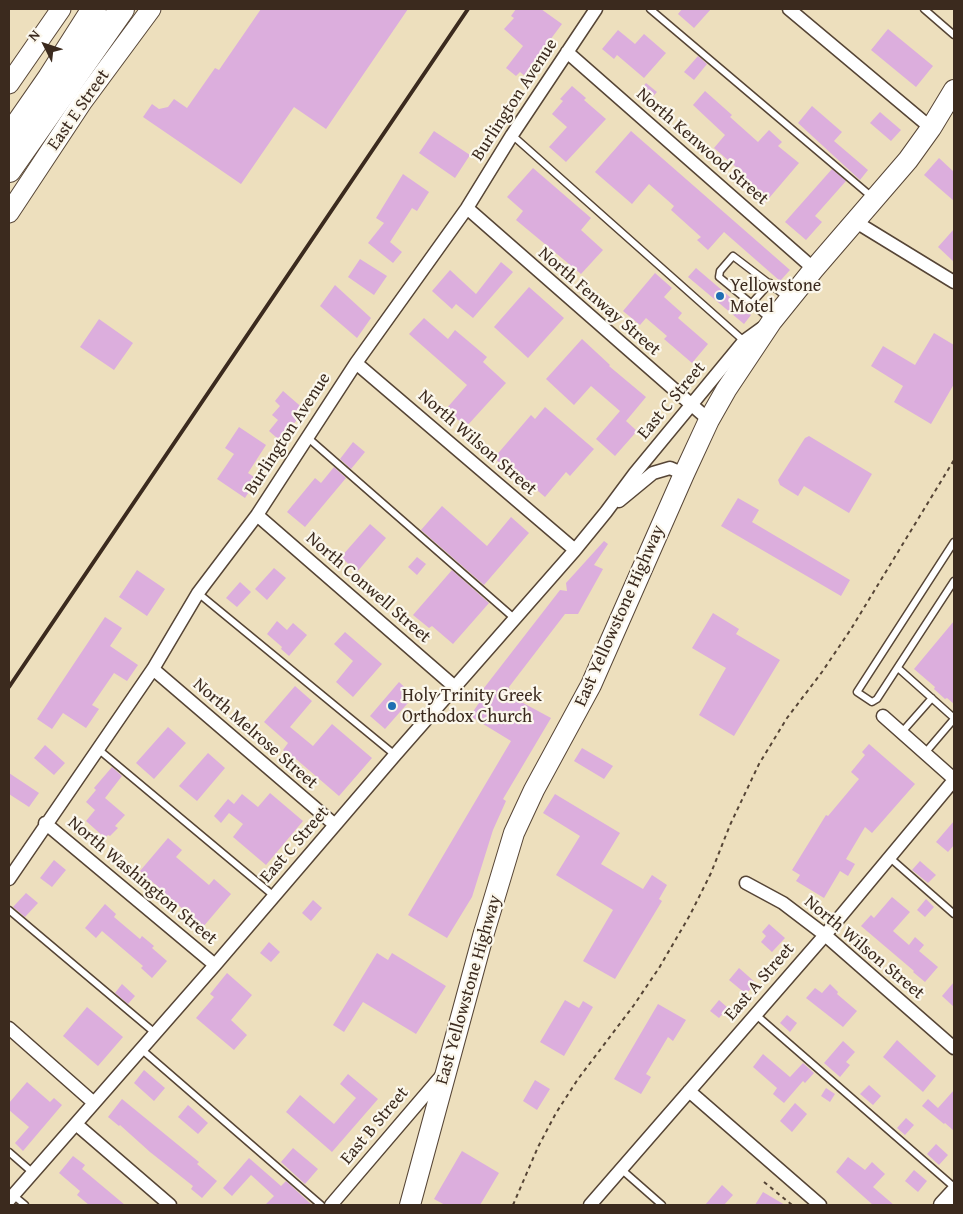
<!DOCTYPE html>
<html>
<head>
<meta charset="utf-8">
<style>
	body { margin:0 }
	#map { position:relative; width:963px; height:1214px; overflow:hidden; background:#eddfbd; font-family:"Gentium Book Plus",serif }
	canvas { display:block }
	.frame { position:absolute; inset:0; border:10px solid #3b2a1e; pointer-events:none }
	.north { position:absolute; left:20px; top:20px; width:50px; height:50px; -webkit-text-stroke:4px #fbf7ec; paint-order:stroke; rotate:311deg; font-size:14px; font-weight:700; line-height:20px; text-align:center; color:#3b2a1e }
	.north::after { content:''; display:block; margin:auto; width:18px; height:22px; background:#3b2a1e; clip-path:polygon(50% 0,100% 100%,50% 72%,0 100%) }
</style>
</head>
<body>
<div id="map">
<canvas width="963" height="1214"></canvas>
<div class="frame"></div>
<div class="north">N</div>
</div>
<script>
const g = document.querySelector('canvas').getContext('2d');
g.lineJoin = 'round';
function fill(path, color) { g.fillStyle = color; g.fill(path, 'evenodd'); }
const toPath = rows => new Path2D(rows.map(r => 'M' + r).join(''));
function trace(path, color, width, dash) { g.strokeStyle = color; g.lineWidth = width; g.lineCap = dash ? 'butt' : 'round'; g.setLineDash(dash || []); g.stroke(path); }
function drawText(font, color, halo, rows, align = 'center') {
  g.font = font + ' "Gentium Book Plus",serif'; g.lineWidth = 4.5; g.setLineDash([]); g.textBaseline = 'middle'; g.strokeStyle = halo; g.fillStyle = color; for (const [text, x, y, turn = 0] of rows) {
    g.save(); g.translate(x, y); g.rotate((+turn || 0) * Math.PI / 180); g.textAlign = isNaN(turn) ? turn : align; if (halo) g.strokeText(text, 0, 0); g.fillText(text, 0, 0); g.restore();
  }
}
const building = toPath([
	[261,9,408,9,326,129,294,107,241,184,143,117,152,104,159,109,168,107,174,99,187,108,215,68,219,70],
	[516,9,541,9,562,24,544,48,550,53,540,64,537,62,526,77,520,72,516,76,506,68,523,46,504,29,514,18,511,16],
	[682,9,711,9,694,28,678,14],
	[888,29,933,66,916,87,871,50],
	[618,30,635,44,644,34,666,53,644,78,617,55,614,59,602,49],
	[698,56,707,64,694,80,684,72],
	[646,83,657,92,648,102,638,93],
	[572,86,586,98,584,100,606,119,566,162,549,147,567,127,552,114,563,101,560,99],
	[705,91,732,115,730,117,758,142,769,130,782,142,778,146,799,163,764,204,746,189,749,185,733,171,736,167,714,148,725,135,693,105],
	[812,106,842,132,834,141,868,170,860,180,798,123],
	[880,112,901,130,891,141,870,123],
	[434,131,470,155,455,178,419,153],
	[631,131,790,270,780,281,724,232,708,250,697,240,701,237,671,210,674,206,649,184,632,204,595,172],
	[939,158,954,172,954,201,924,175],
	[533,168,591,218,581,230,603,250,581,274,516,220,523,211,507,197],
	[832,169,846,181,815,216,822,222,806,240,785,222],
	[403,174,429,192,417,211,412,208,390,242,402,252,393,263,368,243,384,223,376,218],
	[954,229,954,262,938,247],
	[360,259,387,276,374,295,348,277],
	[501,262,513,272,473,318,456,304,452,309,432,291,450,270,476,294],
	[696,268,751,315,744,324,688,277],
	[655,273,672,288,664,297,682,313,678,318,708,344,692,363,664,339,667,336,646,318,640,325,623,311],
	[335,285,371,318,357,338,320,306],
	[529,287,564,318,528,358,494,327],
	[424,318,448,339,455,330,487,357,483,362,506,383,466,427,446,409,467,385,409,334],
	[99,319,133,343,114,370,80,347],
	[934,333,954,345,954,384,931,424,894,402,903,386,871,366,883,346,915,365],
	[582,339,610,365,609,366,646,397,626,421,637,431,615,456,596,439,620,411,591,386,574,405,546,379],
	[283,391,305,410,287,432,293,438,286,446,269,431,278,420,272,415,280,406,275,401],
	[545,407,594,449,570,476,566,472,545,497,518,474,516,476,494,458,531,415,535,419],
	[239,427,266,445,248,473,257,479,245,498,217,479,234,454,225,448],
	[809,436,872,474,849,513,804,486,798,496,780,485,778,480,805,438],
	[353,442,365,452,351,469,340,459],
	[334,467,346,478,305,527,287,512,315,478,321,483],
	[738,498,759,510,752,522,850,580,841,596,721,526],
	[442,506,487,546,511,517,529,533,484,585,421,530],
	[370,524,386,538,357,572,341,557],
	[604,541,608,544,594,565,603,569,578,614,565,614,509,687,512,697,551,718,503,799,506,801,493,830,472,897,447,938,408,915,511,741,470,716,481,700,477,697,560,590,567,591,566,583],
	[417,557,426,564,417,575,408,567],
	[274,568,286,578,267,600,255,589],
	[137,570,165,589,147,616,119,597],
	[452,570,489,603,453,644,432,626,429,628,413,615],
	[240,582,251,592,237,607,226,598],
	[713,613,739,629,736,634,780,660,734,736,699,715,726,668,692,648],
	[105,617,122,628,110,646,138,665,127,681,114,673,92,705,99,709,86,728,63,713,52,729,37,719],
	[277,621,287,630,293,623,307,635,289,656,281,649,282,647,267,634],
	[954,621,954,704,947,698,945,699,934,689,935,687,914,669],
	[345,632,382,664,353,697,336,682,353,661,334,644],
	[399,682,414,696,385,729,370,716],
	[295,686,312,701,290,727,313,746,332,724,372,758,339,796,296,759,295,760,283,750,288,743,264,722],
	[168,727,186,743,154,779,136,763],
	[869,744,915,784,872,833,865,827,846,859,855,864,848,876,840,871,824,898,796,881,800,875,792,870,826,815,828,816,859,779,851,772,865,755,862,752],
	[45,745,65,763,54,775,34,758],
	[582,748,613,766,604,779,574,761],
	[208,753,225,768,197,801,179,786],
	[112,767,122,776,105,798,125,815,115,826,118,828,110,836,108,835,105,838,86,821,95,810,86,802,96,790,94,788],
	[9,773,39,793,29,807,9,794],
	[270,793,303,821,266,865,233,837,243,824,229,813,221,823,214,816,228,799,234,804,242,794,258,807],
	[555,794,620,833,601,864,643,889,652,875,667,885,659,899,662,901,615,979,583,961,613,910,556,875,580,836,543,813],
	[954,821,954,845,948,852,936,842],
	[168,838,182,850,176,857,209,885,214,879,231,894,203,927,140,871],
	[54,860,66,870,52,887,40,878],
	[920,861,936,875,928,883,912,870],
	[26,893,38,903,25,917,13,907],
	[892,897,910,912,893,931,909,945,915,937,924,945,919,951,938,967,925,982,913,972,914,971,861,926,871,915,874,918],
	[926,899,934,907,925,917,917,910],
	[313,900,322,908,311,921,302,913],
	[105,904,116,914,114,917,140,939,142,936,154,946,152,948,167,961,152,978,141,968,143,966,102,931,96,938,85,928],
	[769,924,785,938,772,952,761,942,766,936,762,932],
	[269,942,280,952,271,962,260,953],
	[377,953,388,960,392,953,446,986,416,1034,363,1002,344,1032,333,1025],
	[739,968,756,983,746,994,729,980],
	[227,973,252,995,231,1020,247,1035,234,1050,196,1018,214,997,210,994],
	[954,982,954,1007,942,996],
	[122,984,135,996,128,1004,115,993],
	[830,984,838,992,837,994,857,1011,843,1027,806,998,815,988,822,993],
	[565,1000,579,1008,583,1001,593,1007,564,1056,540,1042],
	[719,1000,728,1008,719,1018,710,1011],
	[658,1004,686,1020,673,1041,668,1037,646,1074,651,1077,641,1094,614,1079],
	[87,1007,123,1037,98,1066,63,1036],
	[787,1015,797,1023,790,1032,780,1023],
	[897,1040,936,1076,923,1092,883,1057],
	[843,1041,855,1052,846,1062,850,1065,840,1077,824,1063],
	[763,1054,790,1077,803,1063,814,1073,805,1083,803,1081,784,1103,773,1094,777,1088,753,1067],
	[144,1070,165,1088,154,1101,134,1083],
	[348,1074,378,1099,332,1152,286,1112,300,1095,334,1124,356,1098,340,1084],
	[535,1080,550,1089,537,1110,523,1101],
	[27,1082,50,1102,54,1098,62,1105,23,1151,15,1143,29,1127,9,1110,9,1103],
	[869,1085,881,1096,873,1105,860,1094],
	[826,1088,835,1094,830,1102,821,1096],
	[954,1090,954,1131,945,1123,944,1124,922,1106,928,1099,938,1108],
	[122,1099,199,1162,197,1164,217,1181,202,1198,191,1189,193,1186,150,1152,120,1125,119,1126,108,1117],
	[795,1103,807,1114,792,1132,780,1121],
	[188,1105,208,1123,198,1134,178,1117],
	[906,1118,914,1125,905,1135,897,1128],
	[936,1144,948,1155,939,1165,927,1154],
	[293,1148,318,1169,305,1184,281,1162],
	[462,1151,499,1173,480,1205,445,1205,434,1199],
	[73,1156,85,1165,82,1169,125,1205,89,1205,77,1195,80,1191,59,1173],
	[848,1157,865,1170,872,1162,885,1174,873,1187,894,1205,873,1205,836,1172],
	[249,1158,281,1186,286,1181,312,1205,265,1205,274,1196,251,1175,232,1196,223,1188],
	[914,1170,927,1181,918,1192,905,1181],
	[722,1185,733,1195,724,1205,705,1205],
	[763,1192,785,1205,755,1205]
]);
const path = toPath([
	[764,1182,792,1205],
	[513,1205,538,1147,556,1113,578,1079,634,1005,659,968,690,915,711,873,730,825,759,764,787,718,822,672,851,629,954,460]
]);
const service = toPath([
	[650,9,872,197],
	[924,9,954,35],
	[512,135,744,341],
	[751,304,770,283],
	[769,318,719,277,720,271,733,256,788,298],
	[307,437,514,618],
	[954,542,857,692,872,702,877,699,954,581],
	[198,593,395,755],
	[898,668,954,718],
	[902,732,932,698],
	[98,749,274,896],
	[925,753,954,719],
	[889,857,954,914],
	[9,910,155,1033],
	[755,1014,954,1187],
	[141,1049,321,1205],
	[9,1152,32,1172],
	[621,1169,662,1205],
	[13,1195,25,1205]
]);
const minor = toPath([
	[789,9,931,128],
	[567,52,814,269],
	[467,208,709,420],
	[856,222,954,282],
	[356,363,575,550],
	[619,501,653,473,670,468,684,474],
	[257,515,456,688],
	[153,669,335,825],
	[883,716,954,779],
	[45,823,215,965],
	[9,879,153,669,198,593,257,515,356,363,467,208,512,135,596,9],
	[746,883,783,903,825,935,954,1048],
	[9,1028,94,1103],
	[689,1091,820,1205],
	[76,1124,170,1205],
	[9,1200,215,965,395,755,575,550,606,512,635,473,744,341,762,328],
	[331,1205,443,1074],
	[590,1205,825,935,954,780]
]);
const tertiary = toPath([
	[942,1205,954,1192]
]);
const secondary = toPath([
	[9,84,61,9],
	[9,213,83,101,151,9]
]);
const primary = toPath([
	[410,1205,483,936,514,833,534,790,591,685,684,474,709,420,726,390,772,321,814,269,908,160,931,128,954,90]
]);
const motorway = toPath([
	[9,137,50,78,94,9],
	[9,170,122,9]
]);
const rail = toPath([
	[9,687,468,9]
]);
const markers = [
	[720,296,5,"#1f6fb2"],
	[392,706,5,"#1f6fb2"]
];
const streetNames = [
	["Burlington Avenue",515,100,-57],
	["East E Street",79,110,-55],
	["North Kenwood Street",702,147,41],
	["North Fenway Street",599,302,41],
	["East C Street",672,401,-50],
	["Burlington Avenue",288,434,-57],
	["North Wilson Street",477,443,41],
	["North Conwell Street",368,588,41],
	["East Yellowstone Highway",620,616,-66],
	["North Melrose Street",255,734,41],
	["East C Street",295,845,-49],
	["North Washington Street",142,881,40],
	["North Wilson Street",864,948,40],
	["East A Street",760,982,-49],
	["East Yellowstone Highway",469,990,-74],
	["East B Street",375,1126,-50]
];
const poiNames = [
	["Yellowstone",730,286],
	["Motel",730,307],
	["Holy Trinity Greek",402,696],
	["Orthodox Church",402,717]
];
fill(building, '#dcaedd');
trace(service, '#564536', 9);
trace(minor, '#564536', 15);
trace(tertiary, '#564536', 19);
trace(secondary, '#564536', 21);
trace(primary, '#564536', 22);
trace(motorway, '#564536', 26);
trace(path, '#564536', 2, [4, 4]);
trace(service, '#fff', 6);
trace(minor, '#fff', 12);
trace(tertiary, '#fff', 16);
trace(secondary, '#fff', 19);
trace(primary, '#fff', 20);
trace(motorway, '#fff', 24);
trace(rail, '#3b2a1e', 4);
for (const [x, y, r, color] of markers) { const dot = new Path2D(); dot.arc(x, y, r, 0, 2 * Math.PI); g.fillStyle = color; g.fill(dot); trace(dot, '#fbf7ec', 2); }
drawText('18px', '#3b2a1e', '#fbf7ec', streetNames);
drawText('18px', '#3b2a1e', '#fbf7ec', poiNames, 'left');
</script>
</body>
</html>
